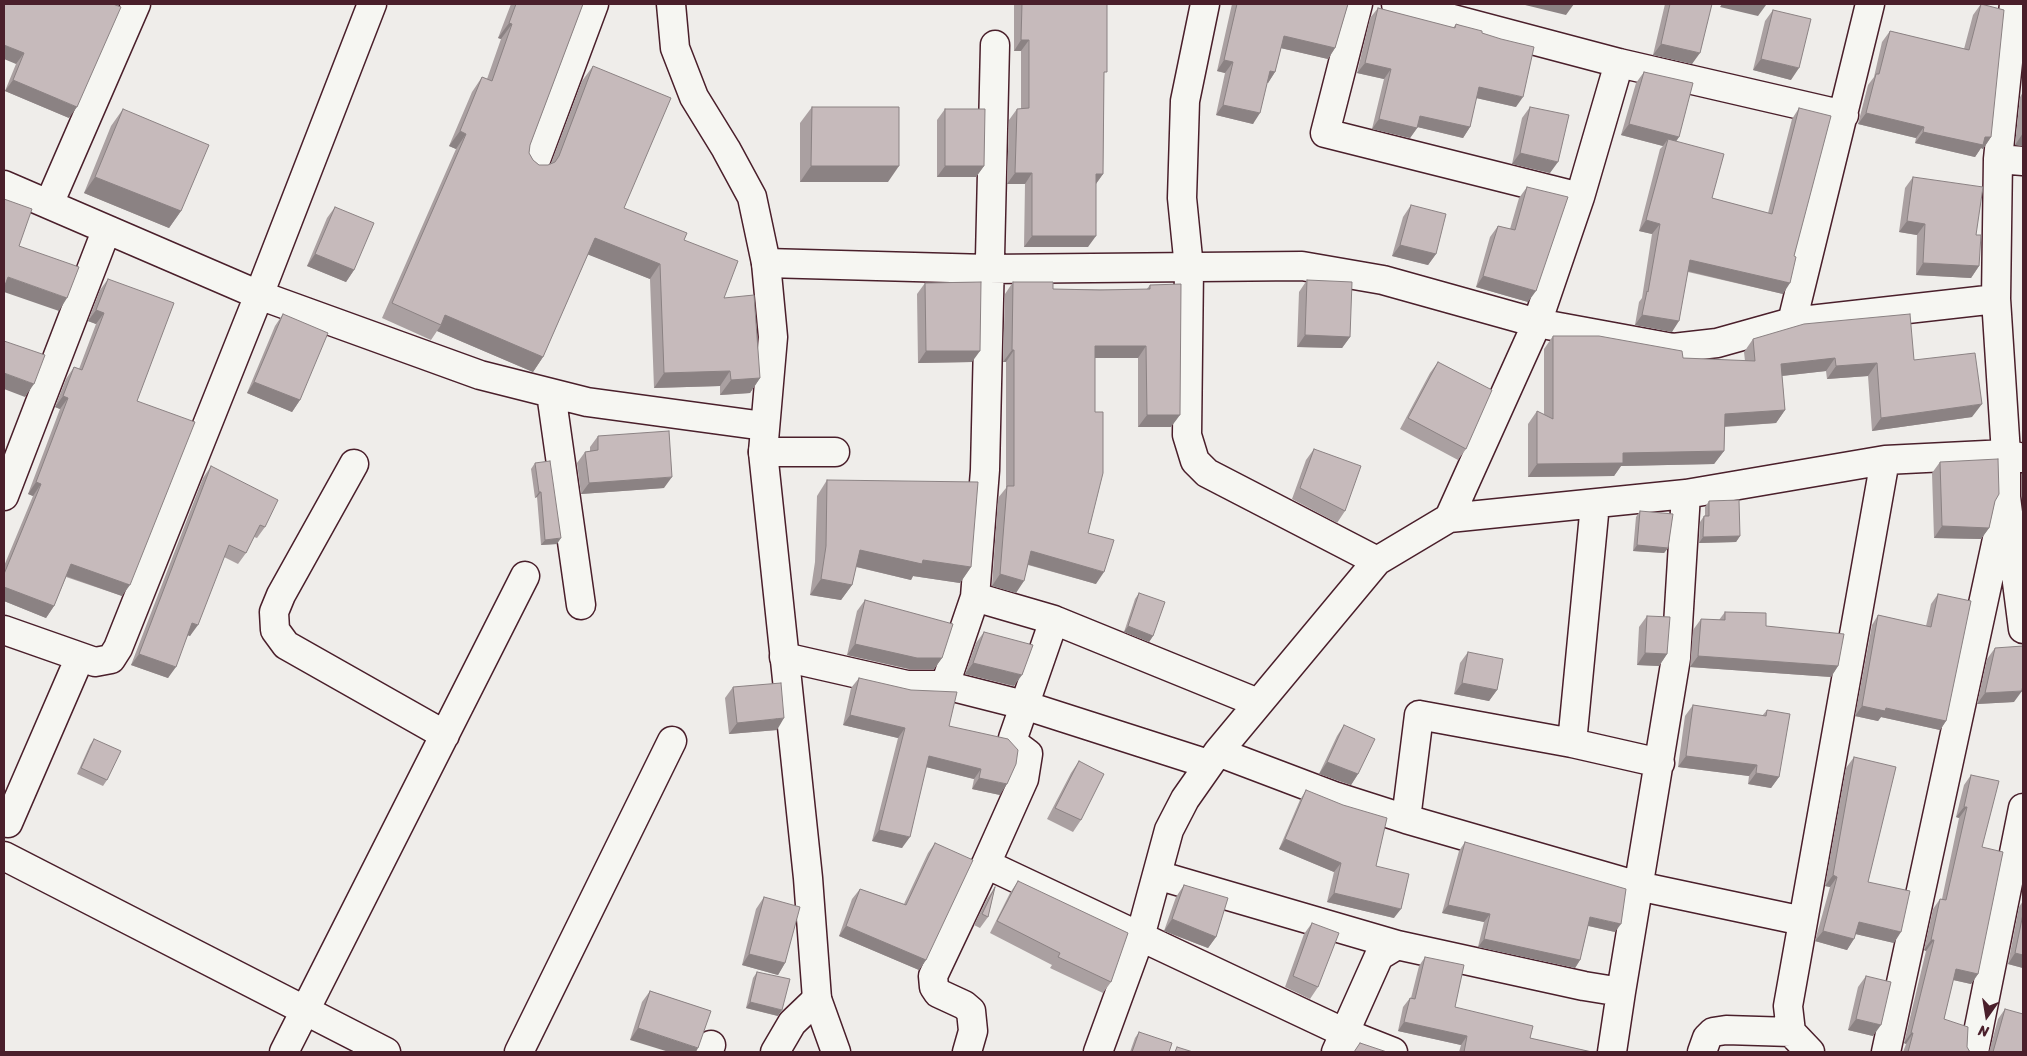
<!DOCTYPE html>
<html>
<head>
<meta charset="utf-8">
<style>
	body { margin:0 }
	#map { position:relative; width:2027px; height:1056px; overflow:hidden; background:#efedea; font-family:Sriracha,sans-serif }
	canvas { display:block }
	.frame { position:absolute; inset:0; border:5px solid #4a1f2b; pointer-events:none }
	.north { position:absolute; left:1962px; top:991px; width:50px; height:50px; -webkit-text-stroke:4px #f6f6f2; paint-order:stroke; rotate:193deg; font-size:14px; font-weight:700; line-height:20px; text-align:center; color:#4a1f2b }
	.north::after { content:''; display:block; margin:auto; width:18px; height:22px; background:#4a1f2b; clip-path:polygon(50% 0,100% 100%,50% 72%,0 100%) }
</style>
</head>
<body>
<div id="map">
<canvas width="2027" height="1056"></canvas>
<div class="frame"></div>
<div class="north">N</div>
</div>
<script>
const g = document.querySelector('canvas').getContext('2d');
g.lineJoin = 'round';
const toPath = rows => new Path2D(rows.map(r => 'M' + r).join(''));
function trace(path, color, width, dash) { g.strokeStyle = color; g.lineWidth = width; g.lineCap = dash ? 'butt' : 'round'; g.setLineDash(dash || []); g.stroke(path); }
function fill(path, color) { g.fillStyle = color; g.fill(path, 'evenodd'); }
const minor = toPath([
	[1205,4,1185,101,1182,198,1189,268,1187,435,1195,461,1207,473,1377,561],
	[1358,4,1325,133,1580,197],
	[1396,4,1619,63,1844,115],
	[2014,4,1998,159,1996,299,2006,454,2006,497,2023,629],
	[1998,159,2023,161],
	[534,165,594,4],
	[4,185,259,295,480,375,587,402,764,426],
	[49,204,136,4],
	[766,263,988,269,1302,266,1383,280,1537,323,1673,348,1717,343,1792,322,1996,299],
	[1792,322,1870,4],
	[551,393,581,605],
	[763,452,835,452],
	[354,464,281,595,274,612,275,630,286,645,445,735],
	[4,496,106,231],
	[1449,518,1686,494,1885,460,2006,454,2023,458],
	[975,597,1054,620,1013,738,1016,745,1028,754,1024,779,986,864,1345,1033,1393,1052],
	[1054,620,1258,703],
	[4,630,95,662,111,659,118,648,259,295,372,4],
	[784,657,907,685,945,685,1024,705,1208,764],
	[945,685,975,597,985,470,995,45],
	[1572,743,1595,504],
	[1218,752,1334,796,1406,819,1638,886,1803,921],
	[1406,819,1419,715,1572,743,1660,763],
	[8,823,80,657],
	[4,856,386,1052],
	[1157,875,1397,945,1584,986,1621,992,1612,1052],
	[1621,992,1676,658,1686,494],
	[284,1052,525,576],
	[519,1052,672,741],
	[708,1052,711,1045],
	[775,1052,792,1023,817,999],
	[967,1052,973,1031,971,1011,964,1005,938,993,934,987,933,976,986,864],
	[1098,1052,1140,937,1169,830,1185,799,1218,752,1377,561,1449,518,1537,323,1580,197,1619,63],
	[1336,1052,1379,956,1397,945],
	[1702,1052,1707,1038,1713,1032,1726,1030,1791,1032],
	[1810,1052,1791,1032,1788,1006,1885,460],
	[1886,1052,2002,516],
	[1974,1052,2023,808]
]);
const tertiary = toPath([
	[671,4,675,48,694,97,726,149,752,197,766,263,773,337,763,452,808,878,817,999,836,1052]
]);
const wall = toPath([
	[4,4,69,118,5,91,16,64],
	[511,4,583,4,530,145,529,153,533,160,539,165,548,165,551,163,582,81,593,66,624,208,684,240,724,298,760,378,750,393,720,395,720,386,654,388,650,279,588,254,543,357,533,372,437,331,431,340,382,318,456,149,449,146,472,92,482,77,487,79,501,39,498,38],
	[1015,4,1107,4,1104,76,1103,174,1096,184,1088,247,1024,247,1025,184,1007,184,1009,120,1017,109,1021,109,1021,51,1014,51,1014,5],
	[1232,4,1348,4,1335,48,1328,59,1281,48,1275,72,1268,83,1267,83,1253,124,1216,115,1225,73,1217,71],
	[1665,4,1712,4,1692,64,1653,55],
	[1981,4,1991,137,1983,149,1981,148,1975,157,1915,143,1916,138,1858,124,1868,85,1874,77,1882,42,1890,31,1964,49,1973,15],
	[1378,8,1453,28,1456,24,1482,33,1516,107,1476,98,1470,127,1463,138,1418,127,1410,138,1372,129,1384,79,1357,73,1370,18],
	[1773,10,1791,80,1753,70,1765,21],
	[1644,72,1679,137,1676,141,1712,198,1768,213,1792,119,1799,108,1783,294,1688,272,1672,332,1635,325,1639,302,1642,298,1652,234,1639,231,1660,149,1663,146,1621,135,1636,83],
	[2023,92,2023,146,2015,145,2020,97],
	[812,107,888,182,800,182,800,123],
	[1530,107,1550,173,1512,164,1522,118],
	[123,109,181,211,169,228,84,193,111,126],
	[945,109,984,166,976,177,937,177,937,120],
	[1913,177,1976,235,1979,266,1971,278,1916,275,1917,235,1899,232,1905,188],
	[1527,187,1528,302,1476,287,1490,237,1498,226,1510,229,1519,198],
	[1411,205,1436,254,1428,265,1392,256,1403,217],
	[335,207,354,270,346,282,307,266,327,218],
	[108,279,137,401,122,596,66,577,54,606,46,618,4,601,4,566,33,496,28,494,60,409,55,407,66,379,74,367,79,369,96,324,88,321,100,290],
	[1307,280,1350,337,1342,348,1297,347,1299,292],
	[1013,282,1053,289,1146,290,1150,285,1171,427,1138,427,1138,358,1095,358,1088,533,1096,584,1028,565,1016,593,992,586,998,498,1006,488,1006,362,1003,362,1005,294],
	[925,283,972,362,918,363,917,294],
	[283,314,300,400,292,412,247,393,275,326],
	[1553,336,1683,358,1745,361,1744,352,1753,339,1914,360,1972,417,1872,431,1868,376,1827,379,1826,371,1782,376,1785,410,1776,423,1725,427,1724,451,1714,464,1621,466,1614,476,1528,477,1528,424,1537,411,1544,414,1544,349],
	[1438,362,1466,449,1458,460,1400,429,1430,373],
	[598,436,664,488,581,494,577,463,585,452,590,451,590,447],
	[1314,449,1345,511,1337,523,1292,499,1306,460],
	[1940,462,1995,501,1989,528,1981,539,1934,538,1932,473],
	[535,463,557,544,541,545,537,497,535,498,531,469],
	[211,466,265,527,257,538,254,537,246,553,238,564,224,557,190,636,188,635,168,678,131,665,203,478],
	[827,480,971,567,960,583,913,576,911,580,856,567,852,585,841,600,810,595,815,562,817,496],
	[1709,501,1740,536,1736,542,1699,543,1700,522,1704,516,1705,516,1705,507],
	[1640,511,1668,548,1664,553,1633,551,1636,517],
	[1139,593,1153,636,1149,642,1124,632,1135,599],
	[1938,594,1946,721,1940,730,1881,717,1878,721,1855,716,1872,625,1878,615,1926,626,1931,604],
	[865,600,942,658,934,669,909,669,847,655,857,611],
	[1725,612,1766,626,1838,666,1831,677,1690,667,1693,630,1701,619,1719,620],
	[1647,616,1667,654,1659,666,1637,665,1639,627],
	[984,632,1014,686,965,674,976,643],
	[1995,648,2014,702,1977,704,1987,659],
	[1468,652,1497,690,1489,701,1454,694,1460,663],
	[859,678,949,726,1000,795,972,789,974,779,926,767,902,848,872,841,898,738,843,725,851,688],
	[733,687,777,730,729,734,725,698],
	[1693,705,1762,716,1767,710,1779,777,1771,788,1748,784,1749,776,1678,767,1685,716],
	[1344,725,1358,774,1351,785,1319,774,1337,736],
	[94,739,107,780,103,786,77,774,90,745],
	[1854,757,1868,882,1894,943,1856,934,1847,950,1815,941,1830,887,1825,886,1846,768],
	[1079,761,1081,820,1073,832,1047,819,1071,773],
	[1971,775,1982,847,1978,974,1971,984,1953,980,1944,1019,1970,1052,1903,1052,1906,1044,1904,1043,1926,951,1924,950,1933,909,1940,899,1942,899,1959,818,1956,817,1964,785],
	[1306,790,1376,866,1394,918,1327,902,1334,872,1279,849,1300,800],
	[1465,842,1615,932,1588,926,1580,960,1575,968,1478,947,1484,922,1442,913,1459,851],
	[935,843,926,960,919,970,839,936,852,899,860,889,904,904,928,853],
	[1018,881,1111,982,1103,993,1050,968,1052,965,990,933,1010,893],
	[1184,885,1216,937,1208,948,1164,931,1176,897],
	[995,887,988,917,980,928,974,925,987,899],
	[764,897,785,963,778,975,742,965,756,909],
	[2023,901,2023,968,2008,964,2019,907],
	[1312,923,1318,987,1310,999,1285,987,1304,934],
	[1425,957,1455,1007,1530,1038,1592,1052,1459,1052,1461,1045,1398,1031,1403,1007,1410,998,1411,998,1419,966],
	[757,972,778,1016,746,1008,753,978],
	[1866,976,1873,1036,1848,1030,1858,987],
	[650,991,711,1011,630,1040,642,1002],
	[2005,1009,2023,1052,1989,1052,1998,1019],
	[1139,1032,1169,1052,1130,1052,1135,1038]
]);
const shadedWall = toPath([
	[1521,4,1574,4,1566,15],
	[1722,4,1760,4,1766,5,1758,16,1720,7],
	[509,23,512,24,501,39,498,38],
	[1284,36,1335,48,1328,59,1276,47],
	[1021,40,1029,40,1021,51,1014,51],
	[1661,44,1700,53,1692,64,1653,55],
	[4,45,24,53,16,64,4,59],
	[1761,59,1799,68,1791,80,1753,70],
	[1224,60,1233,62,1225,73,1217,71],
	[1365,63,1391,69,1384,79,1357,73],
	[1270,71,1275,72,1268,83,1263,82],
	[13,80,77,107,69,118,5,91],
	[1479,87,1523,97,1516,107,1472,97],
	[1223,105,1260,113,1253,124,1216,115],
	[1866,113,1924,127,1916,138,1858,124],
	[1420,116,1470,127,1463,138,1413,126],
	[1379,119,1417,128,1410,138,1372,129],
	[1629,124,1679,137,1671,149,1668,139,1663,146,1621,135],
	[460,131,466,134,456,149,449,146],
	[1923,132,1985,137,1991,137,1983,149,1981,148,1975,157,1915,143],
	[2023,133,2023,146,2015,145],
	[1520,153,1558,162,1550,173,1512,164],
	[811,166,899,166,888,182,800,182],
	[945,166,984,166,976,177,937,177],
	[1015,173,1032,173,1025,184,1007,184],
	[1096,174,1103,174,1095,185],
	[95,177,181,211,169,228,84,193],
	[1646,220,1660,224,1652,234,1639,231],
	[1907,221,1925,224,1917,235,1899,232],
	[1032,236,1096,236,1088,247,1024,247],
	[595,238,660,264,650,279,584,253],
	[1400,245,1436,254,1428,265,1392,256],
	[315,254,354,270,346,282,307,266],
	[1690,260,1790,283,1783,294,1683,270],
	[1923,263,1979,266,1971,278,1916,275],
	[1483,276,1536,291,1528,302,1476,287],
	[8,277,67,298,59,311,4,292,4,283],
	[96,310,104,313,96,324,88,321],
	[445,315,543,357,533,372,437,331,441,325],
	[1642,315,1679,321,1672,332,1635,325],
	[1305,335,1350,337,1342,348,1297,347],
	[1095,346,1146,346,1138,358,1086,358],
	[1012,350,1014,350,1006,362,1003,362],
	[926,351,980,351,972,362,918,363],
	[1835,358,1826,371,1772,377,1781,364],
	[1877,363,1868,376,1827,379,1836,366],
	[730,371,720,386,654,388,664,373],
	[4,373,34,384,25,397,4,389],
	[760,378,750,393,720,395,731,380],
	[254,382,300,400,292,412,247,393],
	[63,396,68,398,60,409,55,407],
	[1982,404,1972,417,1872,431,1881,418],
	[1785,410,1776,423,1716,427,1725,414],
	[1147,415,1180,415,1171,427,1138,427],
	[1724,451,1714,464,1621,466,1614,476,1528,477,1537,464,1623,453],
	[672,477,664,488,581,494,589,483],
	[36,482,41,484,33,496,28,494],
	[539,492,541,492,537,497,535,498],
	[1942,526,1989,528,1981,539,1934,538],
	[1740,536,1736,542,1699,543,1703,537],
	[561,538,557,544,541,545,545,540],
	[1637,545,1668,548,1664,553,1633,551],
	[860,550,923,560,971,567,960,583,913,576,911,580,849,565],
	[1031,551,1104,572,1096,584,1023,563],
	[71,564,130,585,122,596,63,575],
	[1000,574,1024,581,1016,593,992,586],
	[821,579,852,585,841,600,810,595],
	[4,587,54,606,46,618,4,601],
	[192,623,198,625,190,636,184,634],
	[1128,626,1153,636,1149,642,1124,632],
	[855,644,942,658,934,669,909,669,847,655],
	[1645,653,1667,654,1659,666,1637,665],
	[139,654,176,667,168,678,131,665],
	[1698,656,1838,666,1831,677,1690,667],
	[973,663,1022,675,1014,686,965,674],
	[1462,683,1497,690,1489,701,1454,694],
	[2022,691,2014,702,1977,704,1985,693],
	[1862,706,1886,708,1946,721,1940,730,1881,717,1878,721,1855,716],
	[850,715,905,728,898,738,843,725],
	[784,718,777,730,729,734,737,723],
	[929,756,981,769,974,779,922,766],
	[1686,756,1757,765,1749,776,1678,767],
	[1327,762,1358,774,1351,785,1319,774],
	[1756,773,1779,777,1771,788,1748,784],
	[979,778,1007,784,1000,795,972,789],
	[1964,807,1967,807,1959,818,1956,817],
	[879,830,910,837,902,848,872,841],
	[1285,839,1341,863,1334,872,1279,849],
	[1833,875,1837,877,1830,887,1825,886],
	[1334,893,1401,909,1394,918,1327,902],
	[1448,905,1490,914,1484,922,1442,913],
	[1590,917,1621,924,1615,932,1585,925],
	[1172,919,1216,937,1208,948,1164,931],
	[1859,922,1901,932,1894,943,1851,933],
	[846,926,926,960,919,970,839,936],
	[1823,931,1854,939,1847,950,1815,941],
	[1484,939,1580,960,1575,968,1478,947],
	[1931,940,1934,940,1926,951,1924,950],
	[2015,953,2023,955,2023,968,2008,964],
	[749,954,785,963,778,975,742,965],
	[1956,969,1978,974,1971,984,1949,979],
	[750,1002,782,1010,778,1016,746,1008],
	[1856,1019,1881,1025,1873,1036,1848,1030],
	[1404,1022,1467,1036,1461,1045,1398,1031],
	[638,1028,698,1048,696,1052,669,1052,630,1040],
	[1911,1033,1913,1033,1906,1044,1904,1043]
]);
const building = toPath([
	[4,4,113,4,121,7,77,107,13,80,24,53,4,45,4,4],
	[516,4,583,4,530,145,529,153,533,160,539,165,548,165,555,162,559,156,593,66,671,98,624,208,687,233,684,240,738,261,724,298,754,295,760,378,731,380,730,371,664,373,660,264,595,238,543,357,445,315,441,325,392,303,466,134,460,131,482,77,492,81,512,24,509,23,516,4],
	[1022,4,1107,4,1107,72,1104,72,1103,174,1096,174,1096,236,1032,236,1032,173,1015,173,1017,109,1029,108,1029,40,1021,40,1022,4],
	[1237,4,1348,4,1335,48,1284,36,1275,72,1270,71,1260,113,1223,105,1233,62,1224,60,1237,4],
	[1670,4,1712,4,1700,53,1661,44,1670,4],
	[1981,4,2004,10,1991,137,1985,137,1983,145,1923,132,1924,127,1866,113,1876,74,1879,74,1890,31,1969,50,1981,4],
	[1378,8,1455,28,1456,24,1459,25,1482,31,1482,33,1501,39,1534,47,1523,97,1479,87,1470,127,1420,116,1417,128,1379,119,1391,69,1365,63,1378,8],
	[1773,10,1811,19,1799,68,1761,59,1773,10],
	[1644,72,1693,83,1679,137,1629,124,1644,72],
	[812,107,899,107,899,166,811,166,812,107],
	[1530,107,1569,115,1558,162,1520,153,1530,107],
	[1799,108,1831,116,1794,256,1796,257,1790,283,1690,260,1679,321,1642,315,1647,291,1648,292,1660,224,1646,220,1668,139,1724,154,1712,198,1772,214,1799,108],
	[123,109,209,145,181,211,95,177,123,109],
	[945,109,985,109,984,166,945,166,945,109],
	[1913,177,1983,187,1976,235,1981,235,1979,266,1923,263,1925,224,1907,221,1913,177],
	[1527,187,1568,197,1536,291,1483,276,1498,226,1515,230,1527,187],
	[4,199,32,209,19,246,79,267,67,298,8,277,4,288,4,199],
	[1411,205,1446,214,1436,254,1400,245,1411,205],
	[335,207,374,223,354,270,315,254,335,207],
	[108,279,174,303,137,401,195,422,130,585,71,564,54,606,4,587,4,574,41,484,36,482,68,398,63,396,74,367,82,370,104,313,96,310,108,279],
	[1307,280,1352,282,1350,337,1305,335,1307,280],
	[981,282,980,351,926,351,925,283,981,282],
	[1013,282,1053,282,1053,289,1100,290,1150,289,1150,285,1181,284,1180,415,1147,415,1146,346,1095,346,1095,412,1103,412,1103,473,1088,533,1114,540,1104,572,1031,551,1024,581,1000,574,1007,486,1014,486,1014,350,1012,350,1013,282],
	[283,314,328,333,300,400,254,382,283,314],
	[1910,314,1914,360,1975,353,1982,404,1881,418,1877,363,1836,366,1835,358,1781,364,1785,410,1725,414,1724,451,1623,453,1623,463,1537,464,1537,411,1553,419,1553,336,1599,336,1682,351,1683,358,1755,361,1753,339,1804,324,1910,314],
	[4,341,45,355,34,384,4,373,4,341],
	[1438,362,1492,390,1466,449,1408,418,1438,362],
	[669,431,672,477,589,483,585,452,598,450,598,436,669,431],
	[1314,449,1361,466,1345,511,1300,488,1314,449],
	[1998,459,1999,494,1995,501,1989,528,1942,526,1940,462,1998,459],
	[550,461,561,538,545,540,541,492,539,492,535,463,550,461],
	[211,466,278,500,265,527,260,525,246,553,229,545,198,625,192,623,176,667,139,654,211,466],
	[827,480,978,482,971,567,923,560,922,564,860,550,852,585,821,579,826,546,827,480],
	[1739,500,1740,536,1703,537,1704,516,1709,516,1709,501,1739,500],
	[1640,511,1673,514,1668,548,1637,545,1640,511],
	[1139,593,1165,602,1153,636,1128,626,1139,593],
	[1938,594,1971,601,1946,721,1886,708,1885,711,1862,706,1878,615,1931,627,1938,594],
	[865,600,953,624,942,658,917,658,855,644,865,600],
	[1725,612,1766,613,1766,626,1844,634,1838,666,1698,656,1701,619,1725,620,1725,612],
	[1647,616,1670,617,1667,654,1645,653,1647,616],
	[984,632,1033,645,1022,675,973,663,984,632],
	[2023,646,2023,684,2022,691,1985,693,1995,648,2023,646],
	[1468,652,1503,659,1497,690,1462,683,1468,652],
	[859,678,911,690,957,692,949,726,1008,739,1018,750,1016,764,1007,784,979,778,981,769,929,756,910,837,879,830,905,728,850,715,859,678],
	[781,683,784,718,737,723,733,687,781,683],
	[1693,705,1766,716,1767,710,1790,714,1779,777,1756,773,1757,765,1686,756,1693,705],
	[1344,725,1375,739,1358,774,1327,762,1344,725],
	[94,739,121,751,107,780,81,768,94,739],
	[1854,757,1896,767,1868,882,1910,891,1901,932,1859,922,1854,939,1823,931,1837,877,1833,875,1854,757],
	[1079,761,1104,774,1081,820,1055,808,1079,761],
	[1971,775,1999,781,1982,847,2003,852,1978,974,1956,969,1944,1019,1968,1027,1967,1047,1970,1052,1908,1052,1913,1033,1911,1033,1934,940,1931,940,1940,899,1946,900,1967,807,1964,807,1971,775],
	[1306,790,1343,805,1387,818,1376,866,1409,874,1401,909,1334,893,1341,863,1285,839,1306,790],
	[1465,842,1626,889,1621,924,1590,917,1580,960,1484,939,1490,914,1448,905,1465,842],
	[935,843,973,860,926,960,846,926,860,889,906,905,935,843],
	[1018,881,1128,933,1111,982,1058,957,1060,953,997,921,1018,881],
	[1184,885,1228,898,1216,937,1172,919,1184,885],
	[995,887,988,917,982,914,995,887],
	[764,897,800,907,785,963,749,954,764,897],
	[2023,914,2023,955,2015,953,2023,914],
	[1312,923,1339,933,1318,987,1293,976,1312,923],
	[1425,957,1464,965,1455,1007,1533,1026,1530,1038,1592,1052,1464,1052,1467,1036,1404,1022,1410,998,1415,999,1425,957],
	[757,972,790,979,782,1010,750,1002,757,972],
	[1866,976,1891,982,1881,1025,1856,1019,1866,976],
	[650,991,711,1011,698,1048,638,1028,650,991],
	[2005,1009,2023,1014,2023,1052,1992,1052,1993,1052,2005,1009],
	[1139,1032,1172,1043,1169,1052,1132,1052,1139,1032],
	[1360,1043,1387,1052,1354,1052,1360,1043],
	[1177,1047,1193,1052,1175,1052,1177,1047]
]);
trace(minor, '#4a1f2b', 31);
trace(tertiary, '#4a1f2b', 31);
trace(minor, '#f6f6f2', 28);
trace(tertiary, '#f6f6f2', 28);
fill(wall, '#aaa0a1');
fill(shadedWall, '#8b8283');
fill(building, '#c6babb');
trace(building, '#8b8283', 1);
</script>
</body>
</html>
